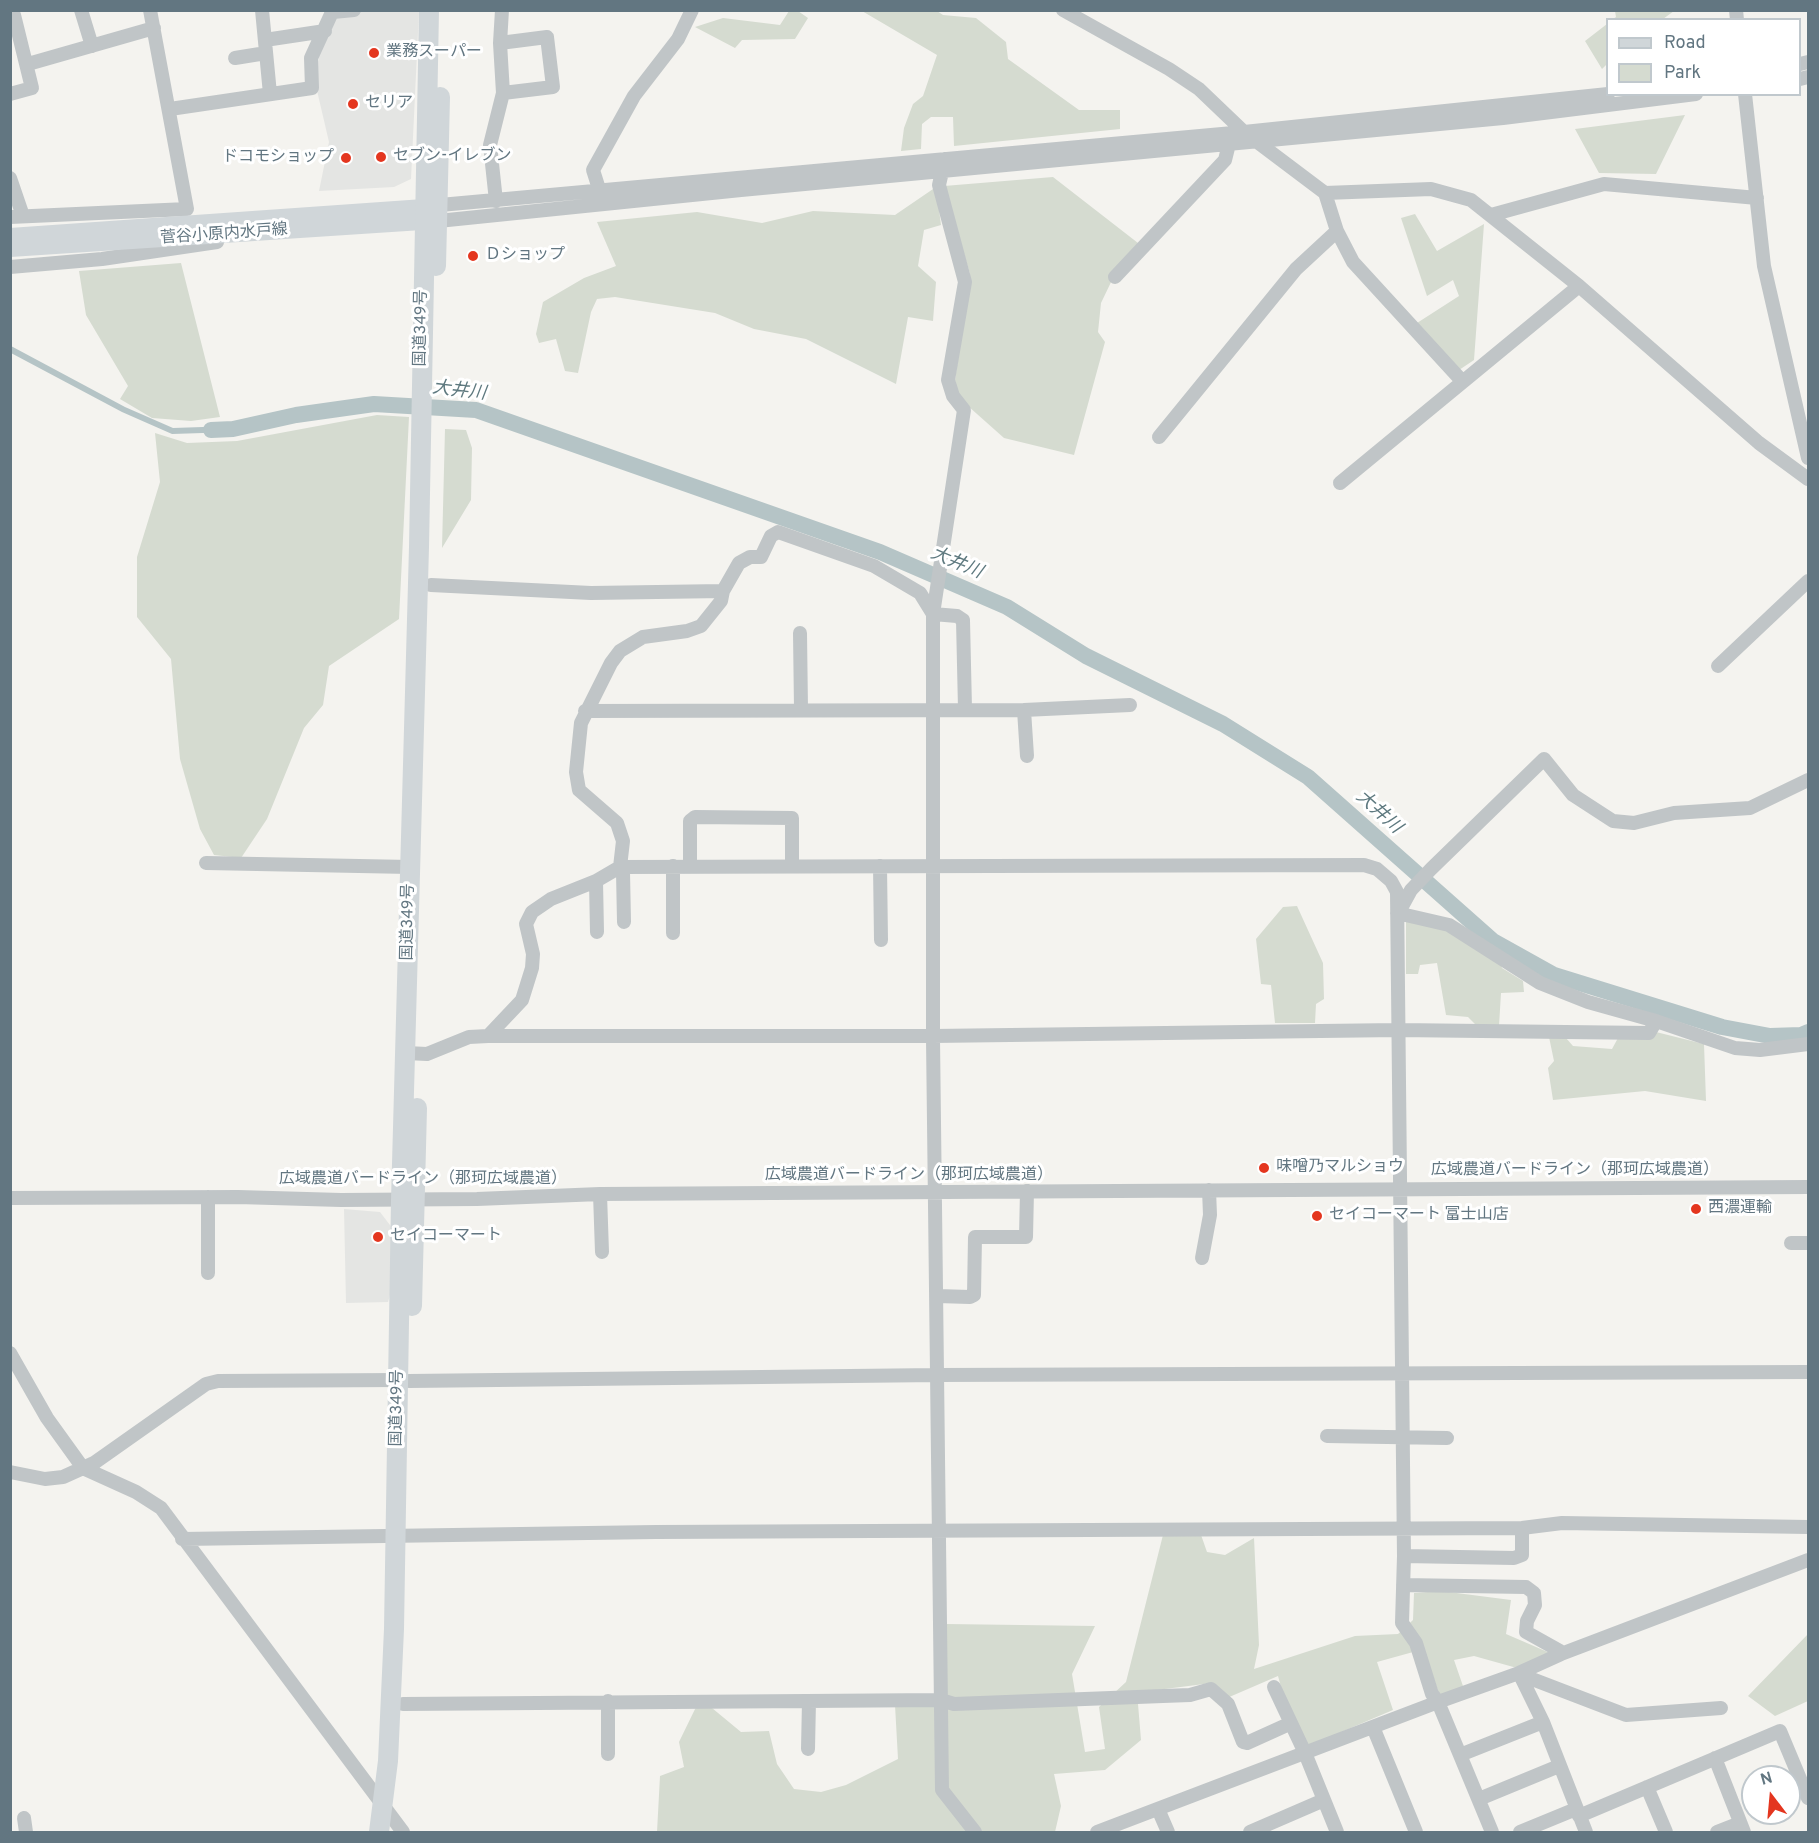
<!DOCTYPE html>
<html>
<head>
<meta charset="utf-8">
<style>
	body { margin:0 }
	#map { position:relative; width:1819px; height:1843px; overflow:hidden; background:#f4f3ef; font-family:Overpass,sans-serif }
	canvas { display:block }
	.frame { position:absolute; inset:0; border:12px solid #627681; pointer-events:none }
	.legend { position:absolute; left:1606px; top:18px; width:195px; height:78px; box-sizing:border-box; background:#fff; border:2px solid #c0c8cd; margin:0; padding:8px 10px; list-style:none; font-size:18px; color:#627681 }
	.legend li { display:flex; align-items:center; gap:12px; height:30px }
	.legend b { width:30px; border:2px solid #c0c8cd }
	.north { position:absolute; left:1741px; top:1765px; width:60px; height:60px; box-sizing:border-box; background:#fff; border:2px solid #c0c8cd; border-radius:50%; rotate:344deg; font-size:16px; font-weight:700; line-height:24px; text-align:center; color:#627681 }
	.north::after { content:''; display:block; margin:auto; width:21px; height:27px; background:#e4361f; clip-path:polygon(50% 0,100% 100%,50% 72%,0 100%) }
</style>
</head>
<body>
<div id="map">
<canvas width="1819" height="1843"></canvas>
<div class="frame"></div>
<ul class="legend">
<li><b style="height:8px;background:#d0d6d9"></b>Road</li>
<li><b style="height:16px;background:#d5dbd0"></b>Park</li>
</ul>
<div class="north">N</div>
</div>
<script>
const g = document.querySelector('canvas').getContext('2d');
g.lineJoin = 'round';
function fill(path, color) { g.fillStyle = color; g.fill(path, 'evenodd'); }
const toPath = rows => new Path2D(rows.map(r => 'M' + r).join(''));
function trace(path, color, width, dash) { g.strokeStyle = color; g.lineWidth = width; g.lineCap = dash ? 'butt' : 'round'; g.setLineDash(dash || []); g.stroke(path); }
function drawText(font, color, halo, rows, align = 'center') {
  g.font = font + ' Overpass,"Noto Sans JP",sans-serif'; g.lineWidth = 6; g.setLineDash([]); g.textBaseline = 'middle'; g.strokeStyle = halo; g.fillStyle = color; for (const [text, x, y, turn = 0] of rows) {
    g.save(); g.translate(x, y); g.rotate((+turn || 0) * Math.PI / 180); g.textAlign = isNaN(turn) ? turn : align; if (halo) g.strokeText(text, 0, 0); g.fillText(text, 0, 0); g.restore();
  }
}
const built = toPath([
	[363,11,419,11,411,179,394,187,319,191,329,142,315,82,320,48,332,19],
	[344,1209,380,1212,393,1229,393,1285,388,1302,346,1303]
]);
const green = toPath([
	[789,11,798,11,808,18,795,39,742,40,735,48,695,27,723,18,780,25],
	[862,11,937,11,943,15,976,18,1006,42,1008,59,1079,110,1120,110,1120,129,954,146,953,117,931,117,922,124,921,149,901,151,904,128,913,104,923,96,937,55],
	[1615,11,1615,10,1674,11,1663,19,1613,19,1616,17],
	[1607,24,1607,64,1602,69,1585,41],
	[1685,115,1656,174,1599,173,1575,129],
	[1053,177,1138,243,1113,278,1101,303,1098,332,1105,342,1074,455,1004,438,959,398,955,380,970,274,944,186],
	[936,187,941,225,924,230,918,266,936,282,933,321,908,317,896,384,806,339,754,329,715,313,615,297,597,299,591,312,578,373,565,371,556,339,539,343,536,334,543,302,584,278,616,266,597,222,697,212,762,223,813,211,895,215],
	[1415,214,1437,251,1484,224,1474,360,1459,370,1417,323,1459,296,1453,280,1427,296,1401,218],
	[181,263,220,417,191,421,152,418,120,399,128,386,86,315,79,271],
	[377,415,409,417,399,619,329,666,323,705,304,728,267,819,241,858,214,855,200,829,180,759,171,659,137,617,137,557,160,482,155,433,187,443,237,441],
	[445,429,466,430,472,448,471,500,442,548],
	[1297,906,1323,963,1324,999,1316,1004,1315,1023,1275,1023,1271,985,1261,984,1256,939,1283,907],
	[1406,918,1447,928,1500,960,1502,968,1523,981,1524,992,1501,993,1499,1026,1478,1027,1468,1017,1446,1015,1437,963,1420,965,1418,974,1406,974],
	[1640,1028,1704,1044,1706,1101,1645,1091,1553,1100,1548,1068,1554,1061,1549,1037,1566,1038,1573,1046,1612,1049,1618,1038],
	[1200,1532,1207,1552,1225,1555,1254,1538,1259,1645,1254,1669,1355,1636,1398,1634,1413,1620,1414,1593,1441,1591,1511,1600,1506,1634,1550,1653,1517,1668,1474,1656,1454,1660,1464,1689,1440,1697,1424,1649,1377,1662,1393,1710,1306,1747,1289,1716,1278,1676,1227,1698,1212,1683,1149,1691,1138,1704,1141,1740,1105,1770,1054,1774,1061,1806,1055,1832,657,1832,660,1776,684,1767,679,1742,697,1705,712,1708,741,1732,769,1731,777,1764,794,1789,821,1792,846,1785,898,1759,895,1705,943,1707,946,1624,1095,1626,1072,1674,1085,1752,1105,1749,1099,1707,1126,1682,1163,1535],
	[1808,1634,1808,1701,1775,1716,1748,1696]
]);
const water = toPath([
	[11,346,125,407,173,428,233,426,234,432,172,434,122,412,11,353]
]);
const river = toPath([
	[211,430,233,429,296,415,374,404,476,410,880,552,1007,607,1086,656,1223,724,1308,777,1493,941,1554,975,1722,1027,1770,1036,1801,1035,1808,1032]
]);
const minor = toPath([
	[81,10,92,46],
	[262,10,270,94],
	[1063,10,1169,69,1199,89,1244,132,1325,193,1337,231,1353,262,1462,381],
	[1736,10,1737,20],
	[333,12,354,10],
	[265,40,325,31],
	[500,43,547,37,553,87,503,93],
	[235,58,266,53],
	[28,64,154,28],
	[1800,64,1808,62],
	[1800,79,1808,77],
	[10,94,32,88,14,15],
	[1745,94,1764,266,1808,458],
	[170,109,312,88,311,58,333,10],
	[945,159,939,185,965,282,948,380,953,396,964,410,933,614,933,1039,942,1790,975,1832],
	[10,178,23,216],
	[600,192,593,170,634,96,678,39,692,10],
	[1325,193,1431,189,1471,200,1579,286,1759,443,1808,479],
	[496,201,490,145,503,93,500,43,502,10],
	[429,206,1244,132,1608,94],
	[1491,215,1604,184,1757,198],
	[10,217,187,209,150,10],
	[438,221,741,190,1503,118,1696,94],
	[10,267,102,259,217,242],
	[1115,277,1225,160,1229,144],
	[1159,437,1296,269,1337,231],
	[1340,483,1579,286],
	[431,585,591,593,723,591,721,601,701,626,687,631,643,637,620,651,611,663,581,723,576,772,579,790,617,823,623,841,620,867,623,872,624,922],
	[723,591,739,563,750,557,761,557,771,536,778,532,874,566,920,593,933,614,957,616,963,620,965,709],
	[800,633,801,709],
	[1718,666,1808,581],
	[1024,710,1027,756],
	[585,711,1024,710,1130,705],
	[206,863,410,867],
	[673,866,673,933],
	[690,866,690,821,695,817,792,818,792,866],
	[880,866,881,940],
	[596,881,597,932],
	[1399,912,1411,890,1431,869,1544,759,1573,795,1613,821,1634,823,1674,813,1750,808,1808,780],
	[1397,913,1449,925,1540,983,1588,1002,1656,1021,1735,1048,1760,1050,1808,1044],
	[488,1036,522,1000,532,968,533,954,526,924,532,912,551,899,596,881,620,867,1364,865,1377,869,1391,881,1397,892,1404,1556,1402,1623,1416,1643,1432,1694,1438,1702,1492,1832],
	[406,1053,427,1054,469,1037,488,1036,933,1036,1398,1030,1649,1033,1656,1021],
	[600,1194,602,1252],
	[10,1198,238,1197,341,1200,477,1199,600,1194,1808,1187],
	[1791,1243,1808,1243],
	[1202,1258,1210,1215,1209,1190],
	[208,1273,208,1197],
	[937,1296,970,1297,974,1295,975,1237,1026,1237,1027,1191],
	[10,1353,47,1418,83,1468,136,1492,161,1508,403,1832],
	[409,1381,938,1375,1808,1372],
	[1327,1436,1447,1438],
	[10,1472,45,1479,63,1477,94,1463,206,1384,218,1381,399,1380],
	[182,1539,656,1532,1522,1528,1562,1523,1808,1527],
	[1404,1556,1514,1558,1522,1555,1522,1528],
	[1403,1585,1526,1587,1534,1593,1535,1605,1527,1621,1526,1632,1560,1651,1561,1654],
	[1521,1677,1543,1722,1586,1832],
	[1524,1683,1532,1679,1626,1715,1721,1708],
	[1274,1687,1305,1753,1337,1832],
	[608,1701,608,1754],
	[403,1704,941,1700,954,1704,1163,1696,1190,1695,1211,1689,1228,1704,1243,1742,1247,1743,1289,1724],
	[1373,1727,1416,1832],
	[808,1749,809,1701],
	[1460,1755,1543,1722],
	[1715,1758,1744,1832],
	[1647,1787,1666,1832],
	[1479,1799,1559,1766],
	[1158,1809,1168,1832],
	[1579,1816,1780,1731,1808,1798],
	[24,1818,26,1832],
	[1097,1832,1438,1702,1519,1673,1561,1654,1808,1560],
	[1250,1832,1324,1800],
	[1520,1832,1576,1809],
	[1717,1832,1740,1823]
]);
const major = toPath([
	[10,236,424,207],
	[10,249,437,221]
]);
const highway = toPath([
	[436,266,440,97],
	[412,1306,417,1108],
	[379,1832,388,1761,394,1629,401,1200,419,547,429,10]
]);
const markers = [
	[374,53,6,"#e4361f"],
	[353,104,6,"#e4361f"],
	[381,157,6,"#e4361f"],
	[346,158,6,"#e4361f"],
	[473,256,6,"#e4361f"],
	[1264,1168,6,"#e4361f"],
	[1696,1209,6,"#e4361f"],
	[1317,1216,6,"#e4361f"],
	[378,1237,6,"#e4361f"]
];
const poiNames = [
	["業務スーパー",386,53],
	["セリア",365,104],
	["セブン-イレブン",393,157],
	["ドコモショップ",334,158,"right"],
	["Ｄショップ",485,256],
	["味噌乃マルショウ",1276,1168],
	["西濃運輸",1708,1209],
	["セイコーマート 富士山店",1329,1216],
	["セイコーマート",390,1237]
];
const streetNames = [
	["菅谷小原内水戸線",224,235,-4],
	["国道349号",422,328,-89],
	["国道349号",409,922,-89],
	["広域農道バードライン（那珂広域農道）",1575,1171],
	["広域農道バードライン（那珂広域農道）",909,1176],
	["広域農道バードライン（那珂広域農道）",423,1180],
	["国道349号",398,1408,-89]
];
const waterNames = [
	["大井川",459,392,7],
	["大井川",956,564,23],
	["大井川",1378,813,42]
];
fill(built, '#e4e5e3');
fill(green, '#d5dbd0');
fill(water, '#b5c4c6');
trace(river, '#b5c4c6', 16);
trace(minor, '#c0c5c7', 14);
trace(major, '#d0d6d9', 16);
trace(highway, '#d0d6d9', 20);
for (const [x, y, r, color] of markers) { const dot = new Path2D(); dot.arc(x, y, r, 0, 2 * Math.PI); g.fillStyle = color; g.fill(dot); trace(dot, '#fff', 2); }
drawText('16px', '#627681', '#fff', poiNames, 'left');
drawText('16px', '#627681', '#fff', streetNames);
drawText('italic 18px', '#5e797f', '#fff', waterNames);
</script>
</body>
</html>
